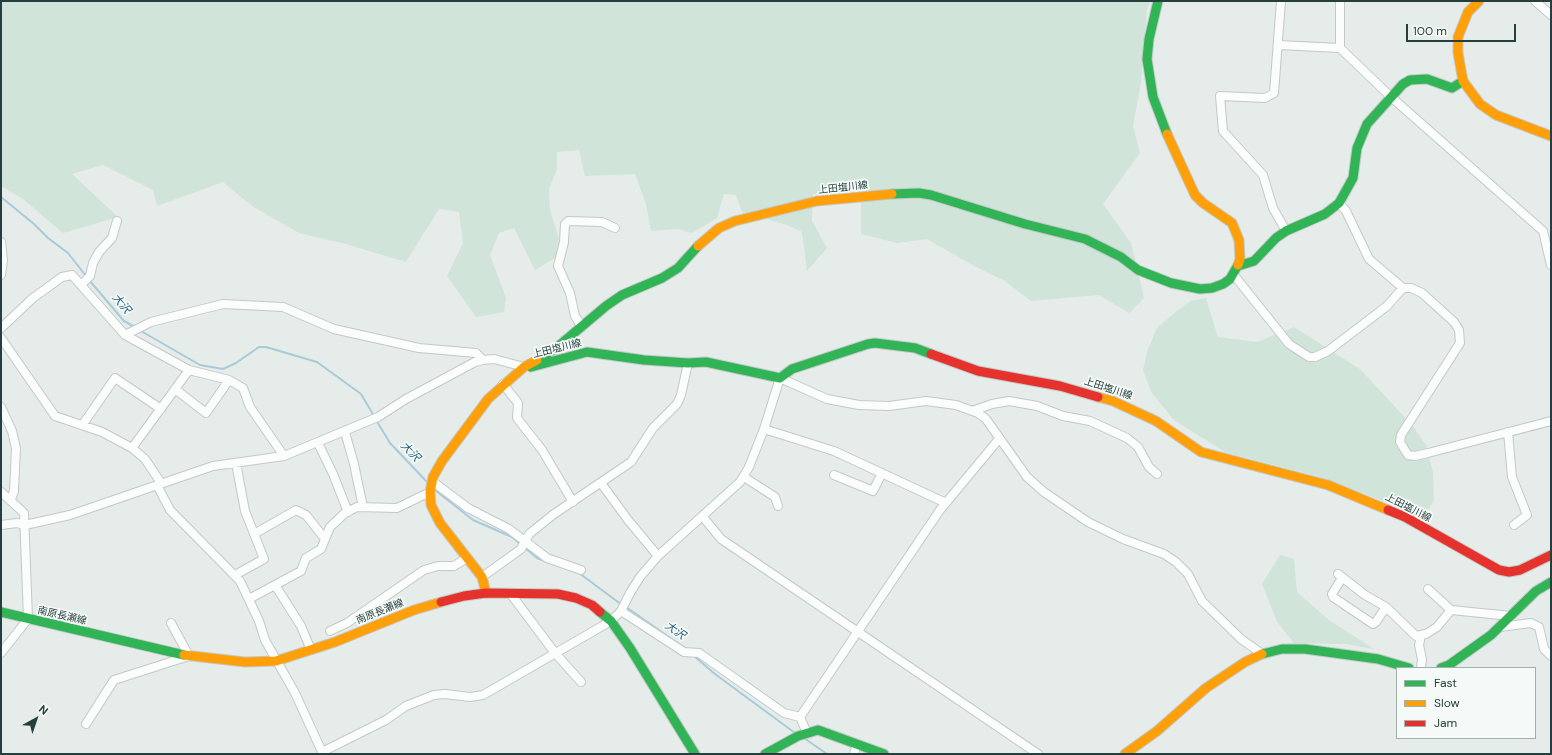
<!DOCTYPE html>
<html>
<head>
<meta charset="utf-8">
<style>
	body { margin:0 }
	#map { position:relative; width:1552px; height:755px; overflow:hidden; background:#e6ecea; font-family:"DM Sans",sans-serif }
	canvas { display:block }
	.frame { position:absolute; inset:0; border:2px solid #243f3c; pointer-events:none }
	.legend { position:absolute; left:1396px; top:667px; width:140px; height:72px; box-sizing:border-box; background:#f5faf8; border:1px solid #a1afad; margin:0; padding:5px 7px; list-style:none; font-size:12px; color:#243f3c }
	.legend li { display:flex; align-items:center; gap:8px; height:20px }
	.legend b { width:20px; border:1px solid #a1afad }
	.north { position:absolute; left:16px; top:699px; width:40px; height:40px; -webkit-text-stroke:3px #f5faf8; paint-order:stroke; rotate:40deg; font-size:11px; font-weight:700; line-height:16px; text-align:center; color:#243f3c }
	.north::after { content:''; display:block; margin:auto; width:14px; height:18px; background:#243f3c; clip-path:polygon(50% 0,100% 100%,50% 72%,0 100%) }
	.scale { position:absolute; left:1406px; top:24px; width:110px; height:18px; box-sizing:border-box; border:2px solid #243f3c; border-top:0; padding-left:5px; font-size:12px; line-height:14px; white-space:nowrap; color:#243f3c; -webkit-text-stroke:3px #f5faf8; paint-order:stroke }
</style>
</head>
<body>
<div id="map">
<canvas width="1552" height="755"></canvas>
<div class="frame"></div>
<ul class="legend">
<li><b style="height:5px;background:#30b455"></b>Fast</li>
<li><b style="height:5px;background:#ff9f0a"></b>Slow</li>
<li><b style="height:5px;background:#e5322d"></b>Jam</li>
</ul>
<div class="north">N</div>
<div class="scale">100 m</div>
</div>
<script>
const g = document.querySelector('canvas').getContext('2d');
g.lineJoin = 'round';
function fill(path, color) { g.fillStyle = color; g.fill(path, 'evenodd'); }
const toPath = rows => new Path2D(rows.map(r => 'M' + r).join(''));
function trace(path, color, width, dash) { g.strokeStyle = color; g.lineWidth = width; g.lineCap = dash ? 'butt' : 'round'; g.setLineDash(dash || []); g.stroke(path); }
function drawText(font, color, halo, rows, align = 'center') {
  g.font = font + ' "DM Sans","Noto Sans JP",sans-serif'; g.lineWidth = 3.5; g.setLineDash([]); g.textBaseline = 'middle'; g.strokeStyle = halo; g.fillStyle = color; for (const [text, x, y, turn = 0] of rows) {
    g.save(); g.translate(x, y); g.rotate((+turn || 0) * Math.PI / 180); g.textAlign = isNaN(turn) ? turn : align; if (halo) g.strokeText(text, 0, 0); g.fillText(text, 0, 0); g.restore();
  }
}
const green = toPath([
	[1,1,1150,1,1147,10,1141,82,1133,126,1140,153,1103,204,1131,243,1144,298,1129,313,1099,295,1031,301,1005,281,974,266,927,239,897,243,861,234,861,190,813,194,812,221,827,248,807,271,802,232,787,225,742,212,736,195,724,194,717,218,692,233,677,229,651,231,646,204,635,174,585,176,579,150,557,152,557,169,549,189,550,210,559,239,555,258,535,270,514,228,499,233,490,255,506,298,504,312,476,317,447,276,463,243,459,212,439,209,406,262,346,244,299,233,252,206,223,182,157,206,153,190,103,165,72,174,118,217,63,233,23,199,1,186],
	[1206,298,1218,337,1257,342,1294,327,1360,369,1412,425,1426,445,1433,472,1434,500,1427,512,1412,512,1317,476,1225,452,1174,420,1151,392,1143,370,1147,352,1157,328,1178,310,1191,301],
	[1280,555,1294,559,1297,592,1329,620,1374,649,1346,644,1294,643,1277,622,1262,584]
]);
const stream = toPath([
	[1,197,34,224,48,238,68,253,86,276],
	[89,280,124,321,135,327],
	[141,331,200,365,223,369,236,363,259,347,266,347,317,362,361,394,374,416],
	[376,420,390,443,428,483],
	[435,490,473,520,512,537,520,544],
	[524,547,537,558,550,563],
	[579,573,622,605],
	[626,607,686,649],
	[694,656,715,674,795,733],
	[804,738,827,754]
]);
const street = toPath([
	[1281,1,1274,93,1265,98,1220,96,1223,131,1263,175,1273,208,1286,231],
	[1340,1,1340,48,1390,96,1543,231,1551,265],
	[1535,1,1551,15],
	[1278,45,1340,48],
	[1339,203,1346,211,1369,259,1403,288],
	[1,242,3,260,1,275],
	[1233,274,1289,344,1309,357,1315,357,1328,351,1387,306,1403,288,1411,288,1422,293,1454,322,1459,330,1460,343,1401,435,1400,442,1408,455,1415,456,1428,453,1551,421],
	[81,285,90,276,93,263,99,252,112,238,117,221],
	[582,327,575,316,570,293,558,266,564,242,565,224,568,221,602,222,615,228],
	[1,328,33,298,62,277,72,275,125,335,189,370,229,380,243,388,250,407,284,456],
	[125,335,151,322,223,304,283,307,334,329,419,348,476,353,483,360],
	[1,338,55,416,102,432,132,448,145,459,161,483],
	[503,384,518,403,517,418,542,450,573,502],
	[175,389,206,413,229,380],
	[1,407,12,431,16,448,14,491,11,499],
	[972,411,992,404,1009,401,1037,406,1063,416,1090,421,1127,438,1138,447,1149,467,1157,474],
	[83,424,115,378,161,409],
	[764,429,834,451,946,503],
	[345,432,354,464,363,507],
	[1508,432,1512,477,1527,515,1514,525],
	[318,443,333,474,348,512],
	[132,448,189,370],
	[834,475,873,491,882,473],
	[744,477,775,497,778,506],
	[432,481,468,508,509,529,547,558,581,570],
	[601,483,628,520,658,556],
	[157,485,170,510,240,581,259,621,265,640,295,693,323,754],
	[1,492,24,513,28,619,1,653],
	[703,517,721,539,1038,754],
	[1,525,17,523,25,525,70,515,213,466,284,456,378,417,406,399,475,362,483,360,494,359,524,367],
	[254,534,296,510,306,515,325,539],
	[1338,574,1365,595,1386,607,1416,636,1426,634,1437,627,1451,610],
	[235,575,264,559,245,511,236,463],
	[482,577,521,549,529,534,554,514,631,462,653,428,677,404,681,395,688,363],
	[1342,578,1332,594,1333,597,1373,624,1376,622,1386,607],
	[275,585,301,626,311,650],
	[1428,589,1451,610,1511,616],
	[510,593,555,653,581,682],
	[249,599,301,571,306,558,321,549,330,527,345,513,357,507,397,508,430,492],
	[621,611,684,652,699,653,784,713,800,717],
	[1500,627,1531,623,1539,627,1544,649,1551,656],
	[330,631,347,623,424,570,438,566,454,566,467,558],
	[1421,635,1419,645,1422,659,1421,668],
	[800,717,940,510,999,439],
	[800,717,807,733],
	[86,724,114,680,189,656,171,623],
	[322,752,386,720,406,706,434,695,445,694,470,697,483,695,611,621,621,611,630,593,640,577,658,556,740,482,749,467,764,429,780,378,827,399,859,405,889,406,926,401,956,405,978,413,986,419,1027,477,1044,492,1088,522,1123,539,1164,554,1176,562,1188,574,1202,601,1241,639,1261,653],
	[854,754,857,744]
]);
const fast = toPath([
	[1158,1,1149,39,1147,59,1153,97,1167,134],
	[892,194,919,193,931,195,1025,224,1085,239,1121,257,1138,270,1171,283,1200,289,1212,288,1223,284,1230,279,1238,265],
	[1238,266,1254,261,1276,238,1286,231,1325,214,1339,203,1353,178,1357,148,1367,124,1403,84,1410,80,1427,79,1452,88,1463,81],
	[537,360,555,349,606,306,622,295,662,278,678,268,698,246],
	[531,367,587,352,644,360,688,363,706,362,780,378,792,369,868,344,875,343,915,348,931,354],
	[1,612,184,655],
	[600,612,611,621,630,648,695,754],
	[1262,654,1282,649,1305,649,1378,659,1409,668],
	[1441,668,1449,665,1491,635,1536,591,1551,582],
	[765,754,798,736,818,730,884,754]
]);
const slow = toPath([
	[1479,1,1468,12,1458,37,1458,53,1463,81,1480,104,1496,115,1551,136],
	[1167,134,1195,195,1203,203,1232,223,1239,240,1240,259,1238,265],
	[698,246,719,228,735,221,817,201,892,194],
	[1098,397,1113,401,1156,421,1201,452,1328,485,1388,510],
	[486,593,482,577,440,523,431,505,430,492,433,477,442,461,488,399,524,367,537,360],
	[184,655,245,662,276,661,335,642,414,610,441,602],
	[1125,754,1157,731,1206,688,1245,662,1262,654]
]);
const jam = toPath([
	[931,354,978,371,1060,386,1098,397],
	[1388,510,1405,517,1499,570,1509,572,1520,570,1551,555],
	[441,602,464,596,486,593,558,594,576,598,592,605,600,612]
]);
const streetNames = [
	["上田塩川線",843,188,-6],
	["上田塩川線",557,349,-14],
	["上田塩川線",1108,389,18],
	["上田塩川線",1408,508,27],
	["南原長瀬線",380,612,-22],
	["南原長瀬線",62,616,13]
];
const waterNames = [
	["大沢",121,304,50],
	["大沢",410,452,46],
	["大沢",675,631,35]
];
fill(green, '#d0e4d9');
trace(stream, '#a8cbd8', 2);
trace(street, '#c3c9c7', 10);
trace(fast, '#c2c9c7', 11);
trace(slow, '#c2c9c7', 11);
trace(jam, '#c2c9c7', 11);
trace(street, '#fbfcfc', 8);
trace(fast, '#30b455', 9);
trace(slow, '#ff9f0a', 9);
trace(jam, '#e5322d', 9);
drawText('10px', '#243f3c', '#f5faf8', streetNames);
drawText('italic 11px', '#1e5e7b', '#f5faf8', waterNames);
</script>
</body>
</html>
